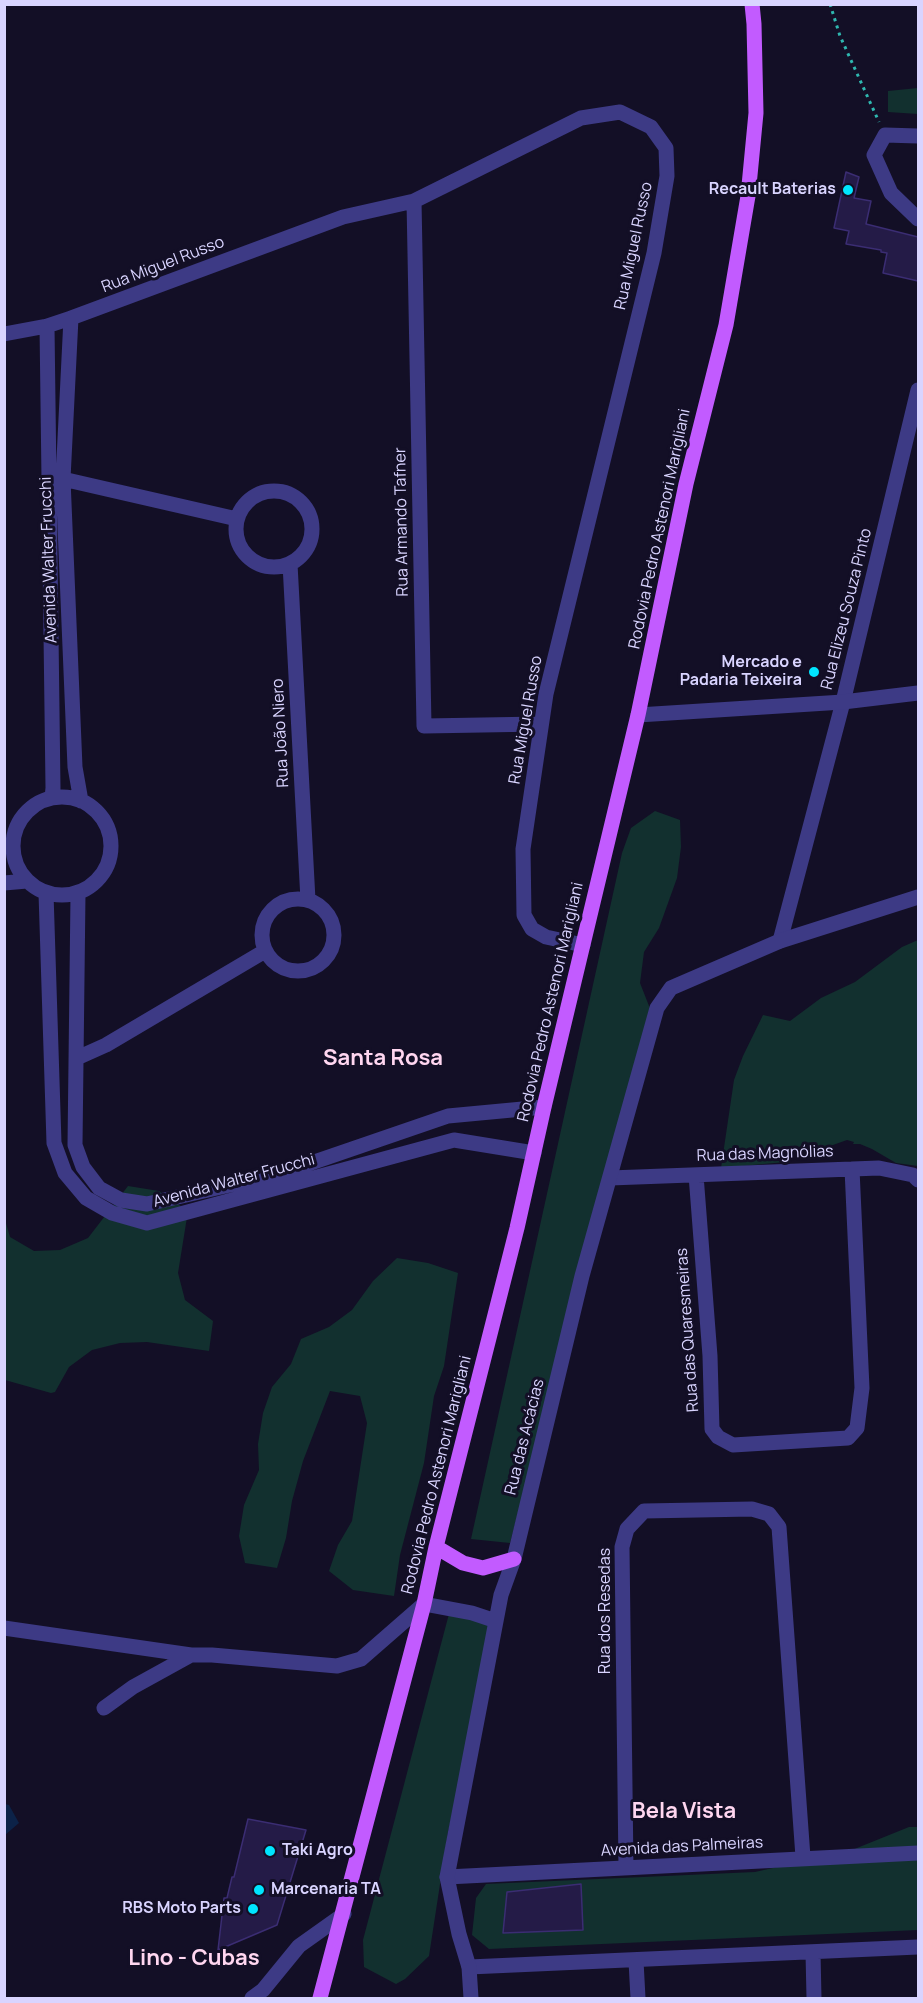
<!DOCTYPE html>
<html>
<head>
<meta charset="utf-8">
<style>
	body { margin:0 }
	#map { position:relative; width:923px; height:2003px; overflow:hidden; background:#130f26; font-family:Manrope,sans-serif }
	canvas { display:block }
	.frame { position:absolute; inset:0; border:6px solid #d9d4ff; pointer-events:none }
</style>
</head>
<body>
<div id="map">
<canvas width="923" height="2003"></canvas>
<div class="frame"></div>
</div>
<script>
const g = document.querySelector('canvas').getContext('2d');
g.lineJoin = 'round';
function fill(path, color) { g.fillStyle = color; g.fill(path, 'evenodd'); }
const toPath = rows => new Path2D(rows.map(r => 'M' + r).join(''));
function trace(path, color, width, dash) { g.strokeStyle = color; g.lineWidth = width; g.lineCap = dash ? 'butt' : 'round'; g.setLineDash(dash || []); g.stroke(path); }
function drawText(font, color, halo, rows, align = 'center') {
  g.font = font + ' Manrope,sans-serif'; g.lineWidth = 6; g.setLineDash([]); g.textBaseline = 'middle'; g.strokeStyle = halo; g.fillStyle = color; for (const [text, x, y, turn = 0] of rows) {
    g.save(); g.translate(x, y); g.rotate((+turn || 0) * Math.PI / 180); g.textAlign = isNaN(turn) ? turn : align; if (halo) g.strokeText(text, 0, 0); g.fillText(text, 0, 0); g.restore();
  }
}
const green = toPath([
	[918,88,918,114,888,112,888,91],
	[655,811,680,820,681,847,677,878,659,928,644,952,640,983,651,1011,510,1543,471,1539,622,853,631,828],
	[918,940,918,1166,896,1163,872,1149,860,1144,853,1144,854,1142,847,1140,785,1162,721,1168,734,1080,743,1056,763,1015,790,1021,821,998,855,982,902,947],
	[128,1186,159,1191,188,1211,178,1273,185,1300,213,1321,209,1351,147,1342,120,1343,92,1350,69,1367,55,1392,51,1393,5,1380,4,1216,10,1237,34,1251,60,1250,88,1238],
	[397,1258,428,1263,458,1273,444,1366,434,1396,424,1463,400,1555,394,1596,353,1590,329,1571,338,1545,352,1521,367,1423,360,1396,330,1391,303,1461,292,1501,286,1538,277,1568,245,1563,239,1536,244,1505,259,1470,258,1444,263,1413,272,1387,291,1364,301,1339,329,1327,352,1310,373,1281],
	[450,1610,486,1615,493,1643,448,1832,429,1956,405,1979,396,1984,364,1967,363,1940],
	[909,1827,918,1827,918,1930,489,1949,472,1935,476,1898,486,1884,755,1872,852,1850]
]);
const water = toPath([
	[5,1804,9,1805,19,1823,5,1835]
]);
const building = toPath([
	[846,172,859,177,854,198,871,201,866,224,918,237,918,281,883,273,887,253,881,252,881,250,846,244,849,231,834,228,846,172],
	[248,1819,306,1830,277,1925,218,1950,224,1898,227,1898,232,1877,234,1877,248,1819],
	[581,1884,583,1930,503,1933,507,1892,581,1884]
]);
const path = toPath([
	[830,4,840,36,879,122]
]);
const minor = toPath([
	[918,136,885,135,874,155,891,193,918,219],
	[414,201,424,726,541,724],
	[71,318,63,479,75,767,81,801],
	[47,326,53,788,52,798],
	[4,334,47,326,71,318,343,217,414,201,581,118,620,112,651,127,666,148,667,176,654,253,546,694,523,849,524,915,532,929,546,937,583,945],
	[54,477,237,519],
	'236 529a38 38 0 1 1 76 0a38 38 0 1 1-76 0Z',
	[290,564,308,900],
	'13 846a49 49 0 1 1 98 0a49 49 0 1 1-98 0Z',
	[4,883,27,881],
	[46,893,54,1143,65,1173,86,1198,112,1213,147,1223,454,1140,534,1153],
	[78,894,75,1145,83,1167,99,1188,121,1200,147,1204,282,1173,448,1116,544,1107],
	'262 935a36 36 0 1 1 72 0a36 36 0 1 1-72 0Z',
	[780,941,843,702,918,390],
	[77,1058,106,1045,265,951],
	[696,1175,710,1356,712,1429,718,1437,733,1445,848,1438,857,1428,862,1388,852,1169],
	[610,1178,879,1168,913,1175,918,1180],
	[4,1628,191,1655,212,1655,337,1666,361,1659,424,1604],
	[104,1708,133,1687,191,1655],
	[626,1868,622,1547,627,1529,644,1511,752,1509,769,1514,779,1527,803,1857],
	[447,1877,918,1853],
	[813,1953,814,1998],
	[636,1961,638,1998],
	[469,1967,918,1947],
	[252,1998,263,1990,299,1946,344,1914]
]);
const tertiary = toPath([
	[638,715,843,702,918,693],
	[424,1604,472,1613,496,1621],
	[471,1998,469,1967,459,1934,447,1877,501,1595,514,1559,582,1276,657,1008,671,988,780,941,918,897]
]);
const primary = toPath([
	[436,1547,463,1563,483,1568,514,1559],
	[320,1998,424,1604,436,1547,517,1228,544,1107,638,715,686,484,726,325,748,196,756,113,754,24,752,4]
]);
const markers = [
	[848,190,6,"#00e5ff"],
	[814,672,6,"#00e5ff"],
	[270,1851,6,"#00e5ff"],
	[259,1890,6,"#00e5ff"],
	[253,1909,6,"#00e5ff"]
];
const poiNames = [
	["Recault Baterias",836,190],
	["Mercado e",802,663],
	["Padaria Teixeira",802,681],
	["Taki Agro",282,1851,"left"],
	["Marcenaria TA",271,1890,"left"],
	["RBS Moto Parts",241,1909]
];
const streetNames = [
	["Rua Miguel Russo",634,246,-78],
	["Rua Miguel Russo",163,265,-21],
	["Rua Armando Tafner",402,522,-91],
	["Rodovia Pedro Astenori Marigliani",660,529,-78],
	["Avenida Walter Frucchi",49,560,-92],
	["Rua Elizeu Souza Pinto",847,609,-76],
	["Rua Miguel Russo",526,720,-80],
	["Rua João Niero",281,733,-93],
	["Rodovia Pedro Astenori Marigliani",551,1002,-77],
	["Rua das Magnólias",765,1154,-2],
	["Avenida Walter Frucchi",234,1181,-15],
	["Rua das Quaresmeiras",688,1330,-94],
	["Rua das Acácias",525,1437,-76],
	["Rodovia Pedro Astenori Marigliani",437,1475,-76],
	["Rua dos Resedas",606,1611,-90],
	["Avenida das Palmeiras",682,1847,-3]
];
const districtNames = [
	["Santa Rosa",383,1059],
	["Bela Vista",684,1812],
	["Lino - Cubas",194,1959]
];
fill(green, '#12302f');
fill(water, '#0c2248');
fill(building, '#241b47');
trace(building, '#3b2d73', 1.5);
trace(path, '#2fb8b0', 3, [3, 4.5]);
trace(minor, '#3d3a85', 15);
trace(tertiary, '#3d3a85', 15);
trace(primary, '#c25bff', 15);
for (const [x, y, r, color] of markers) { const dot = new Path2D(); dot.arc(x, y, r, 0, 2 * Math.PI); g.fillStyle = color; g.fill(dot); trace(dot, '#130f26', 2); }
drawText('bold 16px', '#d9d4ff', '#130f26', poiNames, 'right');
drawText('16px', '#d9d4ff', '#130f26', streetNames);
drawText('bold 22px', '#ffd6f0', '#130f26', districtNames);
</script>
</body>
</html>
